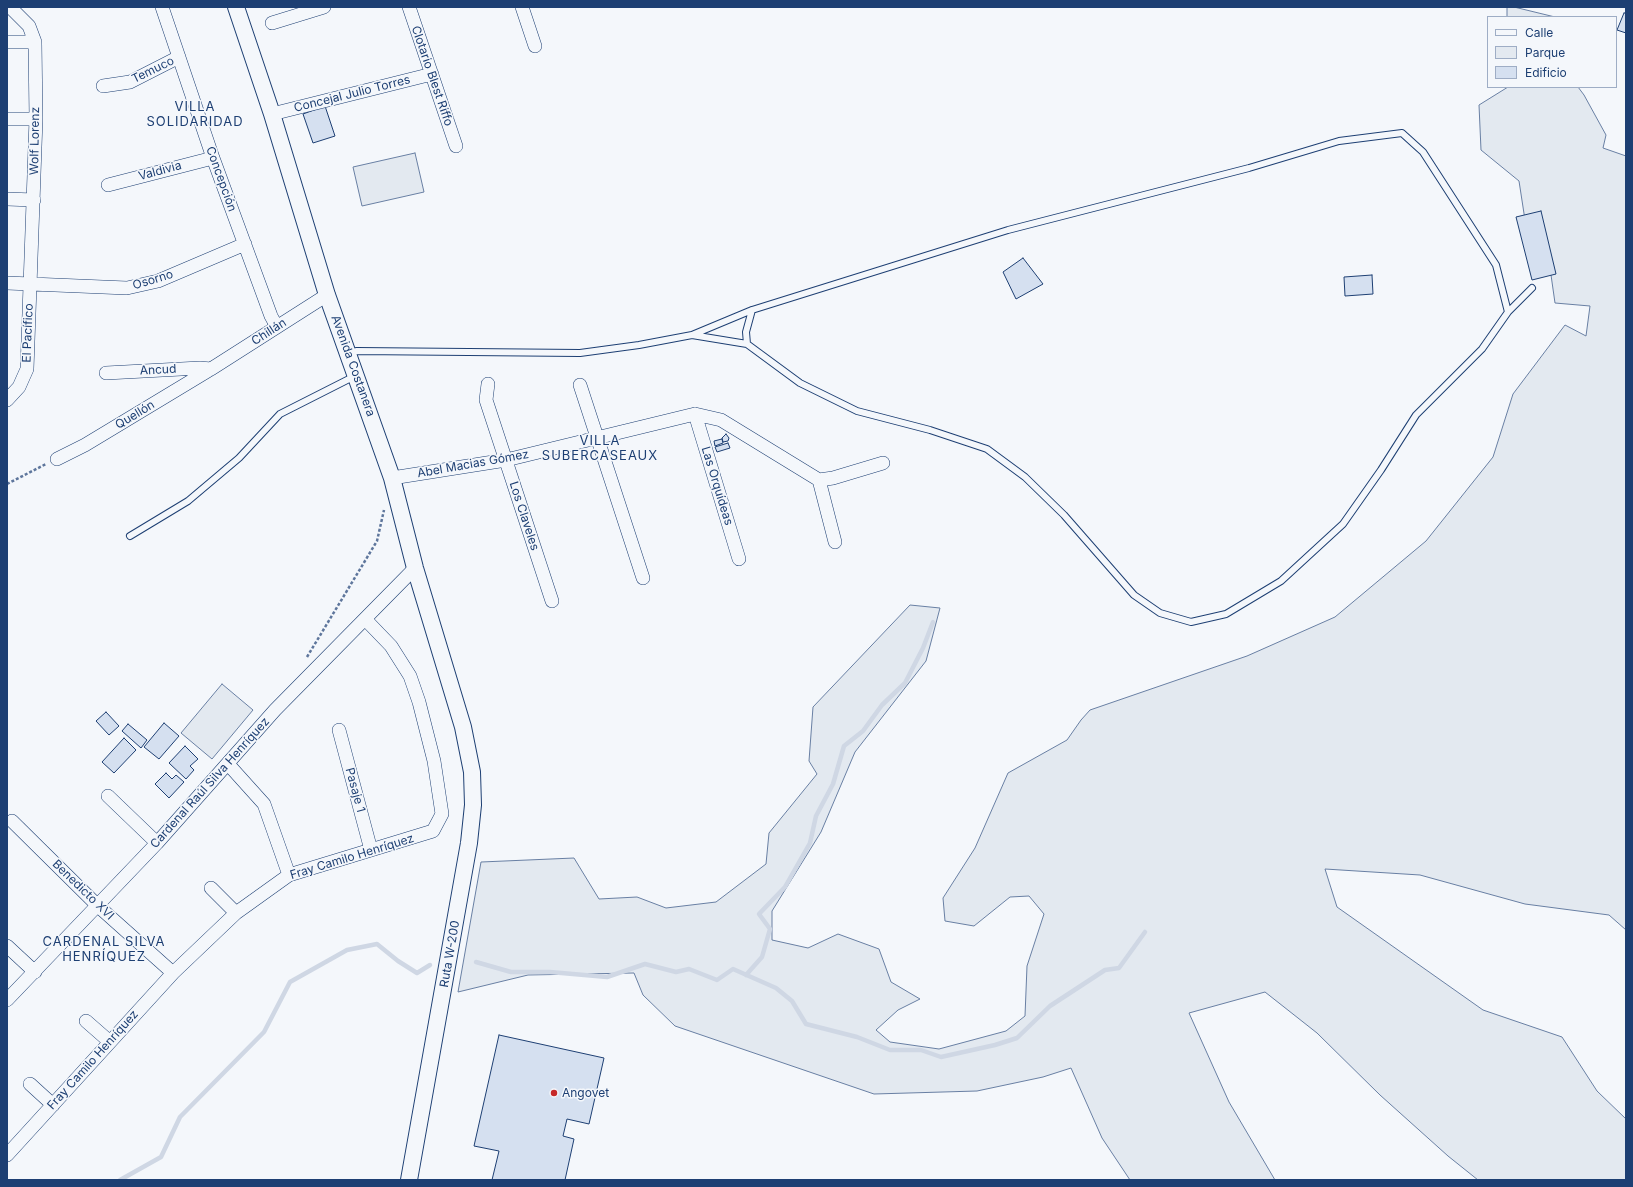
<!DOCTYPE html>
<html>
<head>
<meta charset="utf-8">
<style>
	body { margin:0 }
	#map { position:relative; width:1633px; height:1187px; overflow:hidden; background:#f4f7fb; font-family:Inter,sans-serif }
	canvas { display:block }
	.frame { position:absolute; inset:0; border:8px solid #1d3f73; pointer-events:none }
	.legend { position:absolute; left:1487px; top:16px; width:130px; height:72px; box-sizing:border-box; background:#f4f7fb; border:1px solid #9eadc5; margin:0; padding:5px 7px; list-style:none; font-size:12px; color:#1d3f73 }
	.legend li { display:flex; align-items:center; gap:8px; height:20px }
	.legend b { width:20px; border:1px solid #9eadc5 }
</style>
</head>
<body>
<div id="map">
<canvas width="1633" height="1187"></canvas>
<div class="frame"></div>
<ul class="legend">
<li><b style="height:5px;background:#f4f7fb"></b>Calle</li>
<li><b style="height:11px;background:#e3e9f0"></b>Parque</li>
<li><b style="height:11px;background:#d5e0f0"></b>Edificio</li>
</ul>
</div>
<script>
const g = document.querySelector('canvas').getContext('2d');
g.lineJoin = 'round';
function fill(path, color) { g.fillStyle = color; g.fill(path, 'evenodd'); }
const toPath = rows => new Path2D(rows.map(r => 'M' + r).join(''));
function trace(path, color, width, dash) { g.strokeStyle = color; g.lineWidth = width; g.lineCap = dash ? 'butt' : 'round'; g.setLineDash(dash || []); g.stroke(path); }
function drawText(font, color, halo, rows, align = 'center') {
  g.font = font + ' Inter,sans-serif'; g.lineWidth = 3; g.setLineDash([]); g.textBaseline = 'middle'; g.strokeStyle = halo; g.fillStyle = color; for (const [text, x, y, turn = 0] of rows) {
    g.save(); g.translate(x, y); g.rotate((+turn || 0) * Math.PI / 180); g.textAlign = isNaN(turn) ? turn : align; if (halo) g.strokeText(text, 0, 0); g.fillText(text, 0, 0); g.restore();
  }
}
const green = toPath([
	[1507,7,1514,7,1555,17,1507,17,1507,7],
	[1508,87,1578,87,1584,95,1606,135,1603,148,1626,156,1626,930,1609,915,1525,904,1420,875,1325,869,1337,907,1483,1010,1562,1037,1597,1091,1626,1119,1626,1180,1478,1180,1448,1156,1380,1095,1317,1033,1265,992,1189,1013,1229,1102,1275,1180,1130,1180,1102,1138,1071,1068,1043,1077,977,1091,874,1094,675,1026,643,995,634,973,528,975,458,992,481,862,574,858,599,899,637,897,666,908,716,902,766,864,769,833,817,774,809,761,813,707,910,605,940,608,926,661,855,752,821,832,772,911,772,940,808,948,838,934,879,949,891,982,920,999,898,1010,876,1030,890,1042,939,1049,1006,1031,1025,1016,1027,966,1044,914,1029,896,1010,897,974,926,945,921,943,898,975,848,1008,773,1067,740,1081,720,1090,710,1247,656,1335,617,1426,541,1493,457,1513,394,1565,325,1586,336,1590,306,1555,303,1550,268,1527,233,1519,181,1481,150,1479,105,1508,87],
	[415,153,424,192,362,206,353,167,415,153],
	[222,684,253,710,212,759,181,733,222,684]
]);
const stream = toPath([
	[476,962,511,972,550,972,607,977,645,964,676,972,689,969,717,980,733,969,776,988,792,1001,806,1024,857,1037,890,1050,921,1050,941,1057,995,1045,1017,1038,1050,1006,1105,970,1119,968,1145,932],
	[746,975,762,957,770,929,759,914,785,887,810,843,816,816,833,784,844,746,863,731,882,705,905,683,923,648,933,622],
	[120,1180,161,1157,180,1117,264,1032,290,982,347,950,377,944,398,961,417,973,430,965]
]);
const building = toPath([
	[1624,13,1626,13,1626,33,1617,30,1624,13],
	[325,106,335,136,313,143,303,114,325,106],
	[1541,211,1556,274,1532,280,1516,217,1541,211],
	[1023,258,1043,284,1016,299,1003,272,1023,258],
	[1372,275,1373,294,1345,296,1344,277,1372,275],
	[726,434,729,438,728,441,723,442,722,438,726,434],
	[722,439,723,443,715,446,714,441,722,439],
	[728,443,730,448,717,452,715,447,728,443],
	[106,712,119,726,109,735,96,721,106,712],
	[164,723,179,736,159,759,144,747,164,723],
	[128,724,147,740,141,748,122,731,128,724],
	[124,738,136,750,114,773,102,762,124,738],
	[185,746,198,759,190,766,194,770,186,779,169,763,185,746],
	[166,773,172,779,176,775,184,782,169,798,155,784,166,773],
	[499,1035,604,1058,589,1124,567,1119,563,1136,574,1139,565,1180,492,1180,499,1151,474,1146,499,1035]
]);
const path = toPath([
	[7,484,46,464],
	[307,657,377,541,384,510]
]);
const service = toPath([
	[1508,312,1532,288],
	[747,344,746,332,752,310],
	[349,353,357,351,580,353,639,345,692,335,752,310,1008,230,1249,168,1339,141,1402,133,1423,152,1496,265,1508,312,1482,349,1416,415,1381,470,1343,524,1281,581,1226,614,1191,622,1160,613,1134,595,1064,515,1025,477,987,449,930,430,857,411,800,383,747,344,692,335],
	[130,536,188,501,239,458,280,414,355,376]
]);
const minor = toPath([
	[162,7,213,158,271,316,277,327],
	[409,7,456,146],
	[522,7,535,46],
	[272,23,324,7],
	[7,42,35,42],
	[103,86,130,82,179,57],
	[272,114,432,74],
	[7,119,36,119],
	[108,185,213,158],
	[7,199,34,200],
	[7,283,127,288,158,281,245,244],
	[106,373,200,368,211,369],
	[488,384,486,400,552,601],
	[580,385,643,578],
	[7,400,19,387,27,369,36,119,35,42,29,26,10,7],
	[695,414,739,559],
	[57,459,85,445,211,369,327,295],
	[392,478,506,460,695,414,721,420,819,480,833,478,883,463],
	[819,480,835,542],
	[339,730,371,850],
	[228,764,264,804,289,875],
	[108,796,157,843],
	[12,821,98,906,173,973],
	[211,888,236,913],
	[7,946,35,972],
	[7,1000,157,843,275,710,415,568],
	[86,1021,110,1042],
	[30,1084,53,1105],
	[7,1155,173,973,236,913,289,875,433,831,442,814,434,761,419,702,410,676,391,646,365,619]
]);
const tertiary = toPath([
	[236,7,272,114,327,295,392,478,415,568,463,727,472,772,473,805,469,843,409,1180]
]);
const markers = [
	[554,1093,4,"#c62828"]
];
const streetNames = [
	["Temuco",153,70,-26],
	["Clotario Blest Riffo",432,76,71],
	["Concejal Julio Torres",352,94,-14],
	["Wolf Lorenz",35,141,-89],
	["Valdivia",160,171,-15],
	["Concepción",221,179,70],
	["Osorno",153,280,-17],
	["Chillán",269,332,-33],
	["El Pacífico",28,333,-88],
	["Avenida Costanera",353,366,70],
	["Ancud",158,370,-3],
	["Quellón",135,415,-31],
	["Abel Macias Gómez",473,464,-10],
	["Las Orquídeas",717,486,73],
	["Los Claveles",524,516,72],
	["Cardenal Raúl Silva Henríquez",210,783,-48],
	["Pasaje 1",355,790,75],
	["Fray Camilo Henríquez",352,857,-17],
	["Benedicto XVI",83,890,44],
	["Ruta W-200",450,954,-80],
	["Fray Camilo Henríquez",93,1060,-48]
];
const poiNames = [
	["Angovet",562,1093]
];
const neighbourhoodNames = [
	["VILLA",195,107],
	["SOLIDARIDAD",195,122],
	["VILLA",600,441],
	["SUBERCASEAUX",600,456],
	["CARDENAL SILVA",104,942],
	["HENRÍQUEZ",104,957]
];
fill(green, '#e3e9f0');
trace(green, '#687fa3', 1);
trace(stream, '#cfd7e4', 4.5);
fill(building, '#d5e0f0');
trace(building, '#1d3f73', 1);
trace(service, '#1d3f73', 8);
trace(minor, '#1d3f73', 14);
trace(tertiary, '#1d3f73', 18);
trace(path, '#5e769c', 2.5, [3, 2]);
trace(service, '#f4f7fb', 6);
trace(minor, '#f4f7fb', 13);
trace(tertiary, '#f4f7fb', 16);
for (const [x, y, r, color] of markers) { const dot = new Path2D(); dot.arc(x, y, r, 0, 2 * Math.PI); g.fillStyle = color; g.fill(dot); trace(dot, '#f4f7fb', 1.5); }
drawText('12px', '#1d3f73', '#f4f7fb', streetNames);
drawText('12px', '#1d3f73', '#f4f7fb', poiNames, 'left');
g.letterSpacing = '1px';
drawText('13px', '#1d3f73', '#f4f7fb', neighbourhoodNames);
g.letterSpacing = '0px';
</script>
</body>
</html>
